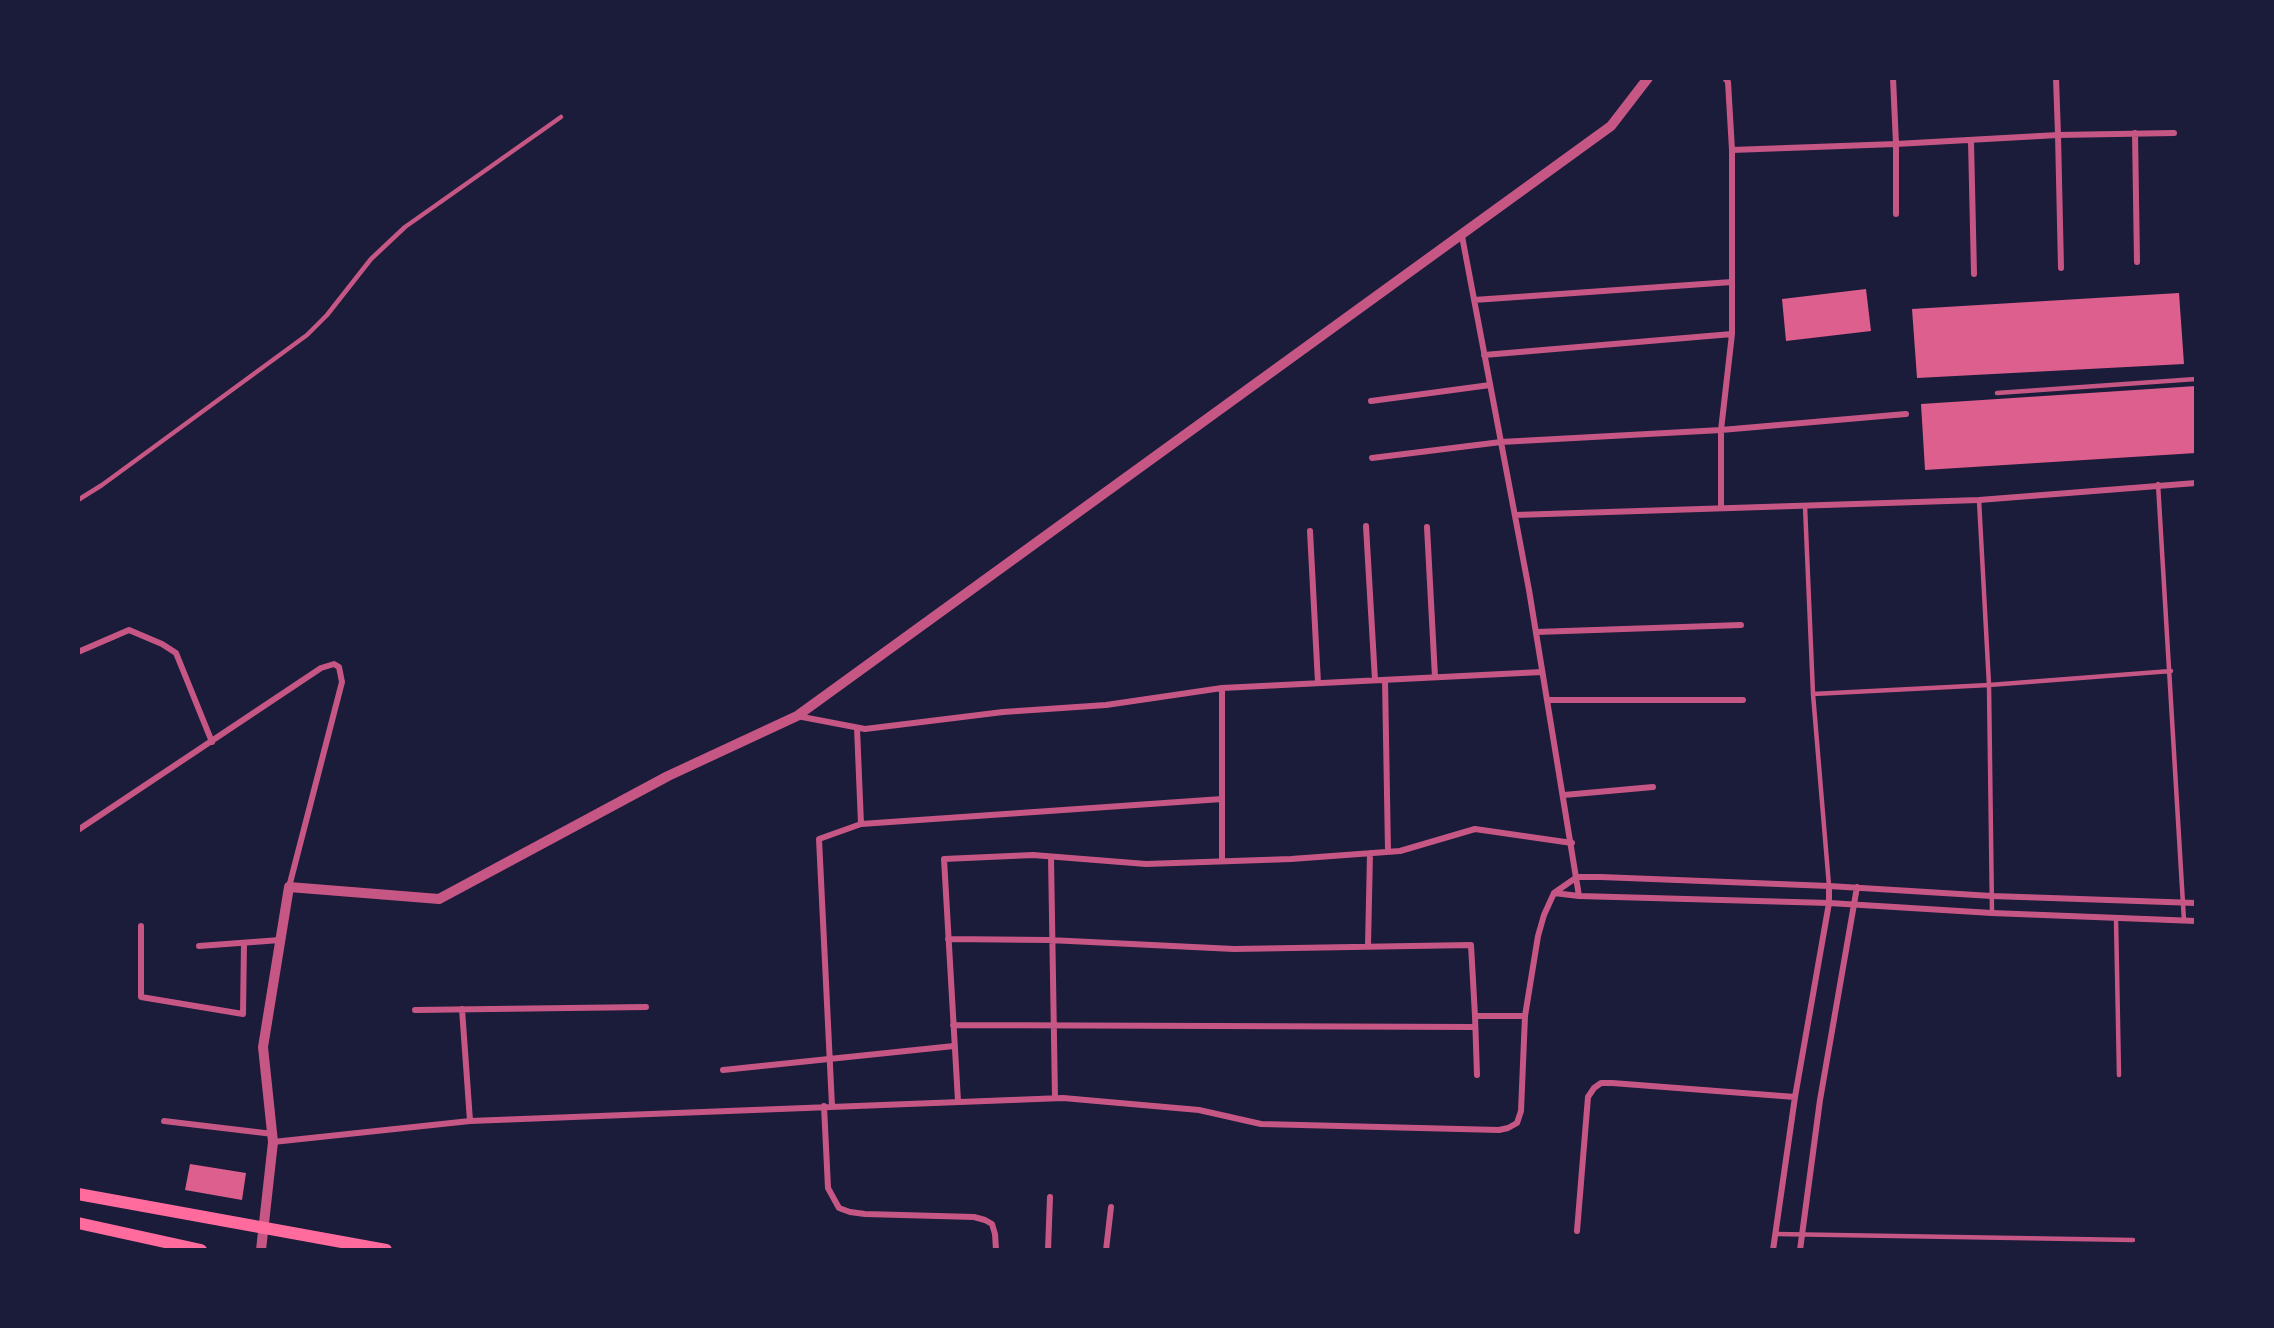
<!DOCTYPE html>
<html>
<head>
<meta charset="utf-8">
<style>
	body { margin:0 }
	#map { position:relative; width:2274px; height:1328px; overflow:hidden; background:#1b1b3a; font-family:"Varela Round",sans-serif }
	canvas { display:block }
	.frame { position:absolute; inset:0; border:80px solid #1b1b3a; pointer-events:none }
</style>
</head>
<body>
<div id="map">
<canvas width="2274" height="1328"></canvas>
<div class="frame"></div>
</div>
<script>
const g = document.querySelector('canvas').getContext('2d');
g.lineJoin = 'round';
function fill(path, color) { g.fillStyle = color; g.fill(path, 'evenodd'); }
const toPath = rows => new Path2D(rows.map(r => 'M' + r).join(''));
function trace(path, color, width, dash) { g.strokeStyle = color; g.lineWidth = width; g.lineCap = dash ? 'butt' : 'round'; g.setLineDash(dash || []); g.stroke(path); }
const building = toPath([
	[1866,289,1871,331,1786,341,1782,299],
	[2179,293,2184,364,1917,378,1912,309],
	[2196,386,2196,453,1925,470,1921,404],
	[190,1164,246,1173,242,1200,185,1190]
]);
const service = toPath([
	[1997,393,2196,379],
	[2158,484,2184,921],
	[78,500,102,485,307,335,327,315,371,259,405,227,561,117],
	[1979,500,1989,685,1992,913],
	[1805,506,1813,694,1829,886],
	[1813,694,1989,685,2171,671],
	[2116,918,2119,1075],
	[1776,1234,2133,1240]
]);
const minor = toPath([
	[1725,78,1728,82,1732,150,1732,282],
	[1893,78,1896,144,2058,135,2056,78],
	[2135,133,2137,262],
	[1971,141,1974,274],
	[1732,150,1896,144,1896,214],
	[1462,236,1529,590,1579,896],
	[2061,268,2058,135,2174,133],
	[1474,300,1732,282,1732,334,1721,430,1721,508],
	[1484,355,1732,334],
	[1371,401,1490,385],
	[1372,458,1501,442,1721,430,1906,414],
	[1515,515,1979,500,2196,483],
	[1366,526,1375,680],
	[1427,527,1435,677],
	[1310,531,1318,683],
	[1536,632,1741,625],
	[78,652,129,630,162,644,176,653,212,742],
	[1385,680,1388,851],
	[1547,700,1743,700],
	[797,716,865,729,1003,712,1106,705,1222,688,1542,672],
	[1564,795,1653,787],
	[861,824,1222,799],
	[78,830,321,668,334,664,339,667,342,682,289,887],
	[1051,857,1055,1098],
	[1222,861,1222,688],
	[1554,893,1579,896,1829,903,1992,913,2196,921],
	[141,926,141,997,243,1014,244,943],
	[948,939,1049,940,1234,949,1471,945,1475,1016,1525,1016],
	[199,946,280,940],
	[1368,946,1370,853],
	[462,1009,470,1121],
	[415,1010,646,1007],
	[1475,1016,1477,1075],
	[953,1025,1475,1027],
	[723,1070,954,1046],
	[958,1101,944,859,1033,855,1146,864,1291,859,1400,851,1475,829,1572,843],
	[824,1106,828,1188,839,1208,850,1212,865,1214,974,1217,985,1220,992,1224,995,1234,996,1250],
	[832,1106,819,839,861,824,857,728],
	[164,1121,273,1134],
	[273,1142,470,1121,1063,1098,1199,1110,1261,1124,1499,1130,1508,1128,1517,1123,1521,1111,1525,1016,1538,936,1544,915,1554,893,1577,877,1601,877,1829,886,1992,896,2196,903],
	[1577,1231,1588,1097,1594,1088,1601,1083,1612,1083,1795,1097],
	[1048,1250,1050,1197],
	[1106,1250,1111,1207],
	[1773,1250,1795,1097,1829,903,1829,886],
	[1800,1250,1820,1100,1857,887]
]);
const tertiary = toPath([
	[261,1250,273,1142,263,1047,289,887,439,899,668,776,797,716,1611,126,1648,78]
]);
const secondary = toPath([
	[78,1194,386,1250],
	[78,1223,201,1250]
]);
fill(building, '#dd5f8e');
trace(service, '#c65784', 4.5);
trace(minor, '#c65784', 6);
trace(tertiary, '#c65784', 10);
trace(secondary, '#ff6b9d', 12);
</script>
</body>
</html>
